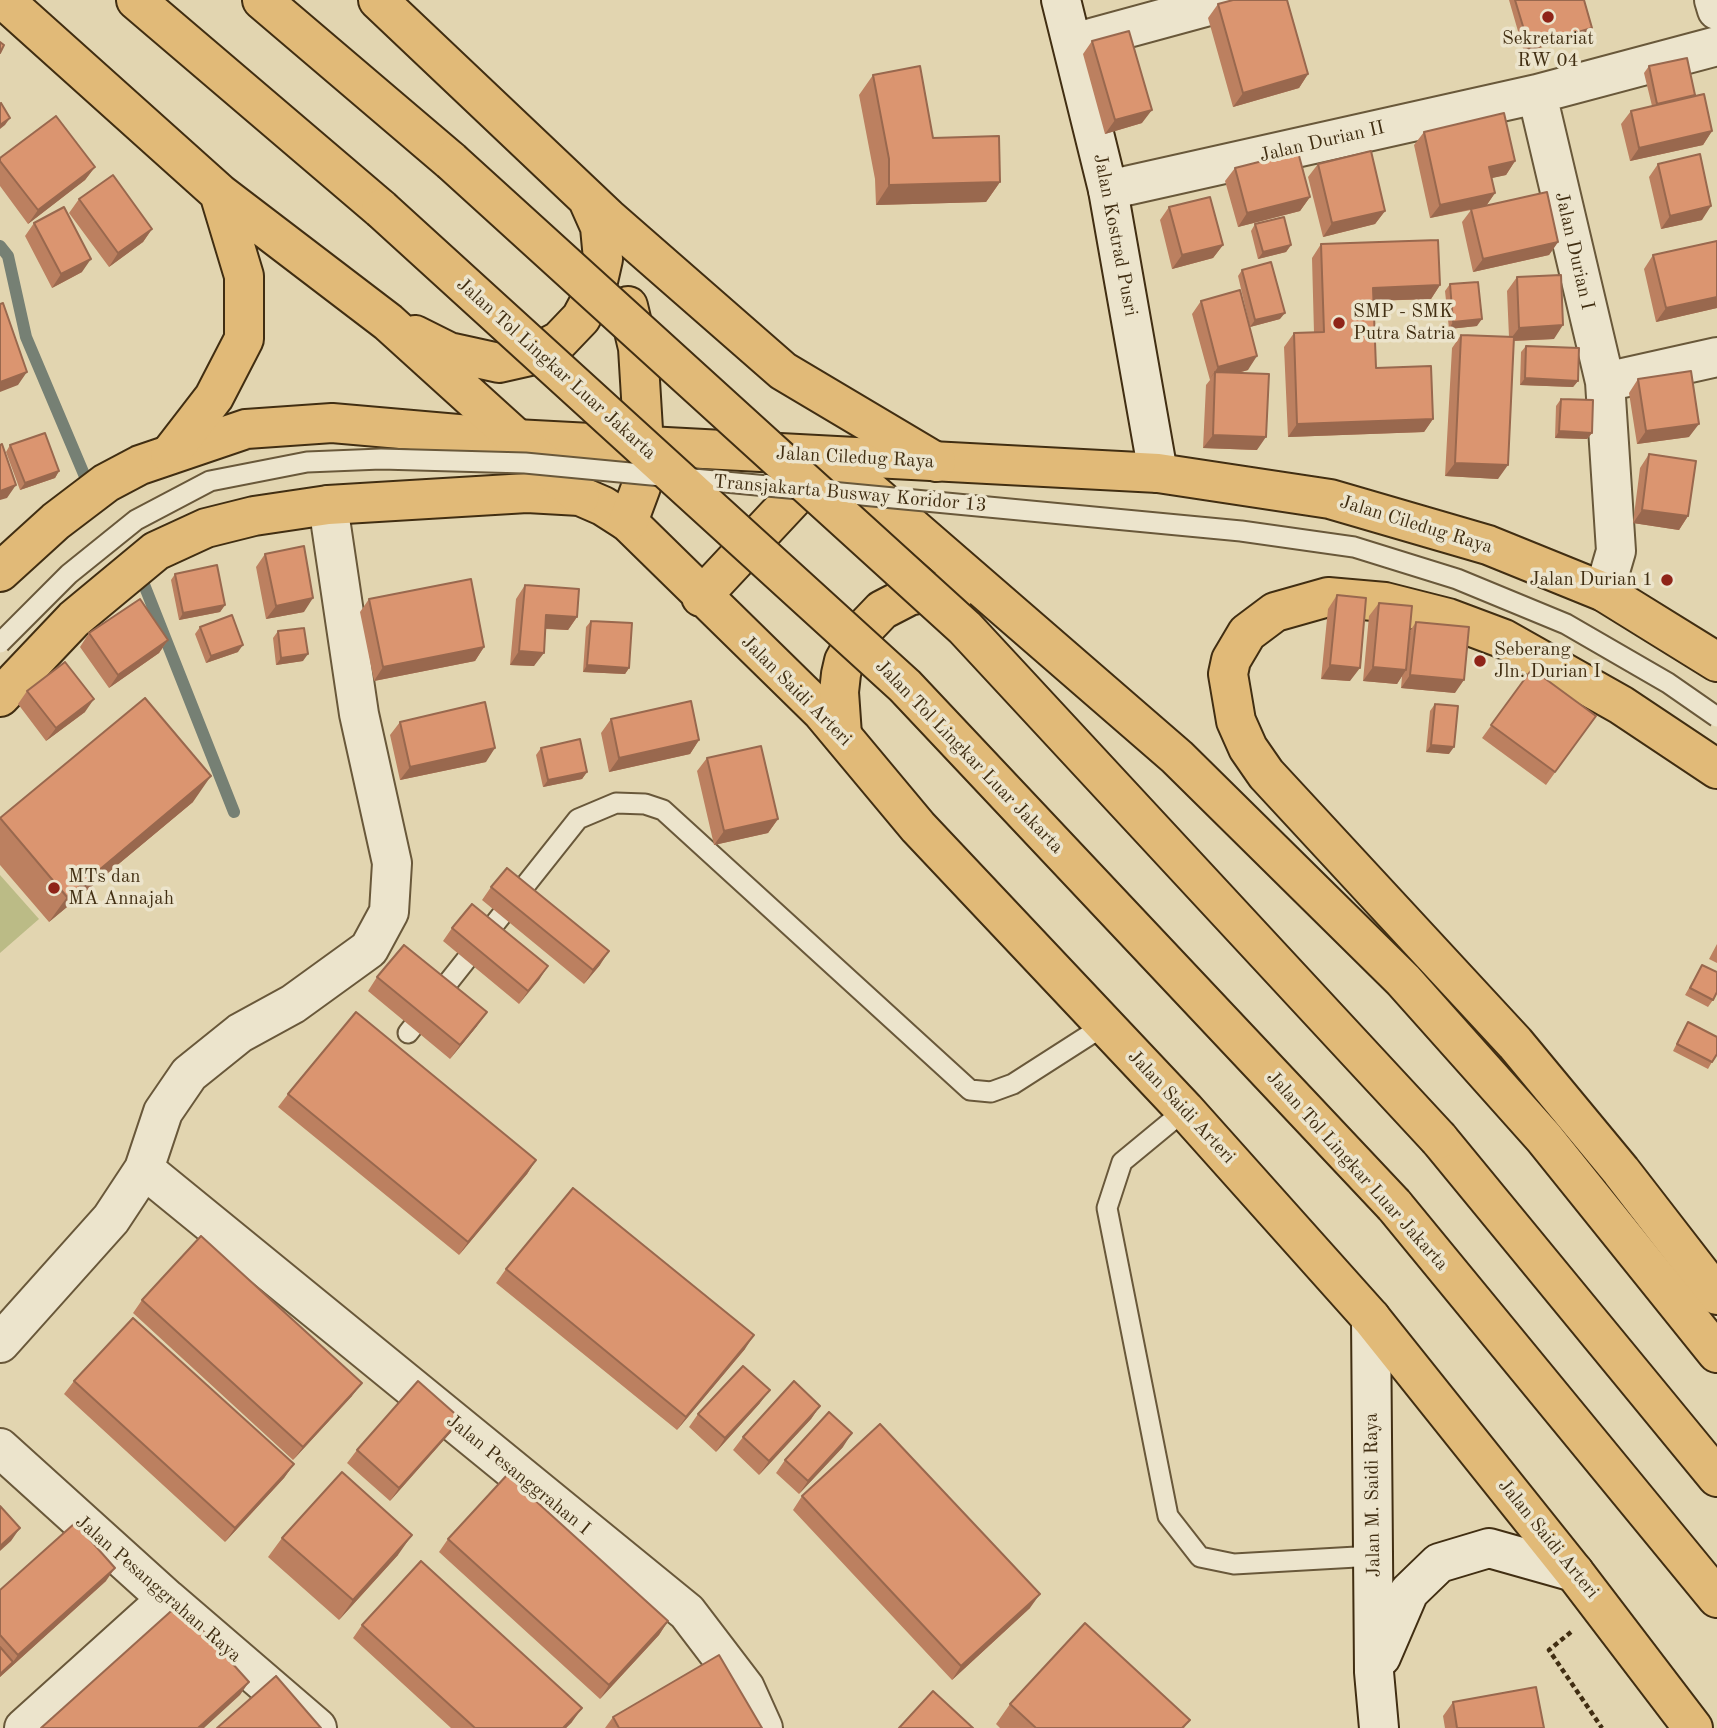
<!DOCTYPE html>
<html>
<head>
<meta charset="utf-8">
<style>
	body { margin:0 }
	canvas { display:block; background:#e2d5b0 }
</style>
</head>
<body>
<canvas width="1717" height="1728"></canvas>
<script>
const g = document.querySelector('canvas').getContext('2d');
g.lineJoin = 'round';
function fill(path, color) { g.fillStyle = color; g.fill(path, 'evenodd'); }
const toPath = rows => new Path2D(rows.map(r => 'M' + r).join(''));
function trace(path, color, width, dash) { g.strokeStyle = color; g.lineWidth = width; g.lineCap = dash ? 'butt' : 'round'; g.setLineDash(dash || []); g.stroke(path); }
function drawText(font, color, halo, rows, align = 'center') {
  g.font = font + ' "Old Standard TT",serif'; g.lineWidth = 7; g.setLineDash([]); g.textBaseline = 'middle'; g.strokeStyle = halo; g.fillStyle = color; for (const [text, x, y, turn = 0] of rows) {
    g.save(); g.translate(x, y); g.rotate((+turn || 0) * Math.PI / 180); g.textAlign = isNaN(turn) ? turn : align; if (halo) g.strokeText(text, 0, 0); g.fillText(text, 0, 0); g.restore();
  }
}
const green = toPath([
	[0,875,39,919,0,953]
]);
const stream = toPath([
	[0,246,8,256,26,337,86,479],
	[143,582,234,812]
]);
const path = toPath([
	[1571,1632,1549,1650,1602,1728]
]);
const lane = toPath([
	[408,1033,578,819,616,803,645,804,663,810,970,1090,991,1092,1013,1084,1105,1025],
	[1185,1110,1122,1162,1107,1208,1168,1516,1200,1557,1234,1564,1374,1556]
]);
const street = toPath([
	[1714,0,1717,10],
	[1073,43,1231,0],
	[1108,190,1537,94],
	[1605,382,1717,357],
	[1604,592,1616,551,1605,382,1537,94,1717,46],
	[144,1169,687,1612,745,1688,763,1728],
	[0,1343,111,1219,144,1169,163,1112,189,1074,240,1033,293,1004,369,949,389,912,392,863,359,714,328,505],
	[0,1448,167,1599,317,1728],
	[24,1728,167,1599]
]);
const secondary = toPath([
	[1061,0,1108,190,1158,473],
	[1371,1318,1374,1672,1379,1728],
	[1381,1657,1409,1592,1439,1563,1489,1548,1574,1572]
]);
const primary = toPath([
	[0,572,56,521,106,483,140,465,246,429,332,423,515,439,1158,473,1330,499,1488,545,1604,592,1717,662],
	[701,597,830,459],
	[0,697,74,619,156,551,206,528,254,516,328,505,527,493,580,496,603,506,628,522,822,712,918,827,1185,1110,1371,1318,1574,1572,1693,1728],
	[1717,769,1621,705,1504,639,1448,618,1385,602,1328,597,1275,612,1247,633,1231,660,1228,674,1236,721,1248,748,1266,774,1515,1043,1621,1171,1717,1295]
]);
const highway = toPath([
	[4,0,219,193,388,322,580,496],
	[136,0,381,209],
	[262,0,451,161],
	[378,0,608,218,783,371,936,462],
	[415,335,449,352,499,363,530,356,559,341,581,318,596,290,603,259,600,227,588,200],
	[170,454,214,397,244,339,244,276,219,193],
	[831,457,1177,757,1403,980,1544,1138,1717,1353],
	[628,522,641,487,644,446,638,348,628,306],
	[842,735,839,692,841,674,844,661,860,633,882,610,909,596,926,592,955,592],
	[1439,1139,1717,1477],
	[1394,1205,1717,1598]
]);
const laneBridge = toPath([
	[0,643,69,574,136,520,210,481,307,462,381,459,525,463,1241,531,1354,547,1457,579,1566,624,1668,683,1717,717]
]);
const highwayBridge = toPath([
	[451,161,965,628,1439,1139],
	[381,209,905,686,1394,1205]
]);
const wall = toPath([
	[1509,0,1584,0,1587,35,1524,52],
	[1218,4,1308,74,1299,88,1233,107,1208,18],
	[1092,41,1142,123,1105,134,1083,54],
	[1649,66,1695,95,1712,131,1703,145,1630,161,1621,124,1631,111,1652,106,1644,73],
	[873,75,933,138,1000,182,986,202,876,205,875,179,859,95],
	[1424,132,1515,161,1506,175,1491,178,1495,193,1486,206,1558,242,1549,255,1473,272,1462,222,1471,210,1430,218,1414,145],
	[0,158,95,167,85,180,28,224,0,186],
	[1318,164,1385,211,1375,224,1323,237,1308,177],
	[1658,164,1702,220,1661,229,1649,177],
	[1235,168,1310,197,1300,211,1238,227,1225,181],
	[79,199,152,229,143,242,109,267,69,213],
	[1169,207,1223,245,1213,258,1172,269,1160,220],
	[34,223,82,272,52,288,25,236],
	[1255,224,1291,245,1286,252,1258,259,1251,231],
	[1717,241,1717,308,1656,322,1644,269,1653,255],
	[1321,244,1440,285,1431,299,1374,301,1376,368,1433,419,1424,432,1288,437,1284,347,1294,333,1314,333,1312,258],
	[1242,270,1280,319,1250,327,1238,276],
	[1517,277,1554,339,1514,341,1498,479,1445,476,1452,348,1461,335,1509,337,1507,291],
	[1450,284,1477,326,1449,329,1445,291],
	[1201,301,1248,370,1238,373,1257,450,1203,448,1206,385,1210,380,1192,314],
	[1526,346,1578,381,1573,387,1520,385,1521,352],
	[1638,379,1689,437,1637,444,1629,393],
	[1561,399,1592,433,1587,439,1555,438,1556,406],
	[10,445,59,471,55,478,20,490,6,452],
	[1649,454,1688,516,1679,530,1633,523,1640,468],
	[265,554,304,612,266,619,256,567],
	[175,574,225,605,220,612,179,620,171,580],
	[525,585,577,617,568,630,545,629,534,666,510,665,516,599],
	[1337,595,1350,681,1321,679,1328,609],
	[369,599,484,647,475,661,374,681,360,612],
	[1379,603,1410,631,1416,622,1455,693,1401,688,1402,676,1397,684,1363,681,1369,616],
	[591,621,629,668,625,674,583,672,586,627],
	[200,627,238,652,206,663,195,634],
	[278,631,303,661,276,665,273,638],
	[89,633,168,640,159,653,109,688,80,647],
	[1532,669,1596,716,1546,785,1482,738],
	[27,691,85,712,46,741,18,704],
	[1435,704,1449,754,1426,752,1430,711],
	[611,719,699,740,690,754,609,772,601,733],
	[400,722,486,762,400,780,390,735],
	[541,748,587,772,582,779,543,787,536,755],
	[707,758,778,819,768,833,714,845,697,771],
	[193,802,49,922,0,865,0,818],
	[491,887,600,965,584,984,482,900],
	[452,928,548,966,519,1004,443,941],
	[1717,944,1717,963,1709,959],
	[1702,965,1713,1000,1708,1007,1685,995],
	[377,977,477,1026,450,1059,368,991],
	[1688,1022,1712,1062,1708,1069,1673,1051,1684,1029],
	[288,1094,536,1160,527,1174,459,1255,278,1107],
	[506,1269,745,1349,677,1430,496,1283],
	[142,1300,352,1396,293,1460,133,1313],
	[74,1381,294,1464,284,1478,225,1542,64,1394],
	[760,1403,716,1452,689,1427,698,1414],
	[820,1406,811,1419,759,1475,733,1450,743,1437],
	[461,1419,451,1432,390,1501,347,1463,357,1450],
	[843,1447,799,1494,776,1473,785,1460],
	[802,1496,1030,1608,952,1680,793,1510],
	[282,1538,398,1555,339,1620,268,1557],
	[448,1539,668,1621,659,1635,600,1699,439,1552],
	[106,1581,0,1677,0,1590],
	[362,1625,572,1722,566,1728,451,1728,353,1638],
	[1453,1702,1544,1728,1445,1728,1443,1716],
	[1010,1704,1190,1720,1184,1728,1000,1728,996,1724],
	[613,1717,762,1728,605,1728]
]);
const shadedWall = toPath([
	[1592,28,1587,35,1524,52,1529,46],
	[1308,74,1299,88,1233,107,1243,93],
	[1152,110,1142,123,1105,134,1115,120],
	[10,118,5,125,0,129,0,125],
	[1712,131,1703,145,1630,161,1639,148],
	[1515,161,1506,175,1479,181,1489,167],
	[95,167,85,180,28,224,38,210],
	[1000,182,986,202,876,205,889,185],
	[1495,193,1486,206,1430,218,1440,205],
	[1310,197,1300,211,1238,227,1247,213],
	[1711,206,1702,220,1661,229,1670,216],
	[1385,211,1375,224,1323,237,1332,223],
	[152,229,143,242,109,267,118,253],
	[1558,242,1549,255,1473,272,1483,259],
	[1223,245,1213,258,1172,269,1182,255],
	[1291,245,1286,252,1258,259,1263,252],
	[91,259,82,272,52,288,61,274],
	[1440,285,1431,299,1364,301,1373,288],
	[1717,297,1717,308,1656,322,1666,308],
	[1285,313,1280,319,1250,327,1255,320],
	[1482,319,1477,326,1449,329,1453,322],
	[1563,325,1554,339,1509,341,1519,328],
	[1257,356,1248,370,1215,379,1215,372,1209,380,1218,367],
	[27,372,18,385,0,392,0,382],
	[1525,378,1578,381,1573,387,1520,385],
	[1433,419,1424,432,1288,437,1297,424],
	[1699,424,1689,437,1637,444,1646,431],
	[1559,431,1592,433,1587,439,1555,438],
	[1213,435,1266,437,1257,450,1203,448],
	[1455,463,1508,465,1498,479,1445,476],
	[59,471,55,478,20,490,25,483],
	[16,485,7,498,0,500,0,491],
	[1642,510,1688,516,1679,530,1633,523],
	[313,598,304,612,266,619,276,606],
	[225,605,220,612,179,620,183,613],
	[546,615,577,617,568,630,537,628],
	[168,640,159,653,109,688,118,675],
	[243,645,238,652,206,663,211,656],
	[484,647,475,661,374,681,383,667],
	[519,651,544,653,534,666,510,665],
	[308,654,303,661,276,665,281,658],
	[587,665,629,668,625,674,583,672],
	[1330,665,1360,668,1350,681,1321,679],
	[1373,667,1406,670,1397,684,1363,681],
	[1410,675,1464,680,1455,693,1401,688],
	[94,699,85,712,46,741,56,728],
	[699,740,690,754,609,772,619,758],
	[1431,745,1454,747,1449,754,1426,752],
	[495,748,486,762,400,780,410,767],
	[587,772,582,779,543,787,548,780],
	[211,776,193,802,49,922,67,897],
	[778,819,768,833,714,845,724,831],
	[609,951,600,965,584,984,593,970],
	[548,966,539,980,519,1004,528,991],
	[487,1012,477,1026,450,1059,460,1045],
	[536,1160,527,1174,459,1255,468,1242],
	[754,1335,745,1349,677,1430,686,1417],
	[362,1383,352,1396,293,1460,303,1447],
	[770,1390,760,1403,716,1452,725,1438],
	[820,1406,811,1419,759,1475,769,1461],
	[461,1419,451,1432,390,1501,399,1488],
	[852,1433,843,1447,799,1494,808,1481],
	[294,1464,284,1478,225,1542,235,1528],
	[20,1528,11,1541,0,1551,0,1546],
	[412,1535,398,1555,339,1620,353,1600],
	[115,1568,106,1581,0,1677,0,1674,13,1662,18,1655],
	[1040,1594,1030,1608,952,1680,961,1666],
	[668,1621,659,1635,600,1699,609,1685],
	[249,1682,240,1695,204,1728,198,1728],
	[582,1708,572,1722,566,1728,563,1728]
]);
const building = toPath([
	[1233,0,1287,0,1308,74,1243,93,1218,4,1233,0],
	[1515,0,1584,0,1592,28,1529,46,1515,0],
	[1129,31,1152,110,1115,120,1092,41,1129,31],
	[0,42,4,45,0,53,0,42],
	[1687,58,1695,95,1657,104,1649,66,1687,58],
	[920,66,933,138,999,136,1000,182,889,185,889,159,873,75,920,66],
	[1704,94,1712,131,1639,148,1631,111,1704,94],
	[1,103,10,118,0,125,0,104,1,103],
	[1504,113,1515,161,1489,167,1495,193,1440,205,1424,132,1504,113],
	[56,116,95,167,38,210,0,161,0,158,56,116],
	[1371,151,1385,211,1332,223,1318,164,1371,151],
	[1298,152,1310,197,1247,213,1235,168,1298,152],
	[1700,154,1711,206,1670,216,1658,164,1700,154],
	[113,175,152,229,118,253,79,199,113,175],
	[1547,192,1558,242,1483,259,1471,209,1547,192],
	[1210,197,1223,245,1182,255,1169,207,1210,197],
	[64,207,91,259,61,274,34,223,64,207],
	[1284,217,1291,245,1263,252,1255,224,1284,217],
	[1438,240,1440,285,1373,288,1376,368,1431,366,1433,419,1297,424,1294,333,1324,332,1321,244,1438,240],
	[1717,241,1717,297,1666,308,1653,255,1717,241],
	[1271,262,1285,313,1255,320,1242,270,1271,262],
	[1561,275,1563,325,1519,328,1517,277,1561,275],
	[1478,282,1482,319,1453,322,1450,284,1478,282],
	[1240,290,1257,356,1218,367,1201,301,1240,290],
	[3,303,27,372,0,382,0,304,3,303],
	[1461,335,1514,337,1508,465,1455,463,1461,335],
	[1526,346,1579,348,1578,381,1525,378,1526,346],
	[1691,371,1699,424,1646,431,1638,379,1691,371],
	[1215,372,1269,374,1266,437,1213,435,1215,372],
	[1561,399,1593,400,1592,433,1559,431,1561,399],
	[45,433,59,471,25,483,10,445,45,433],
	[2,444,16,485,0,491,0,445,2,444],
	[1649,454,1696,461,1688,516,1642,510,1649,454],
	[304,546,313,598,276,606,265,554,304,546],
	[217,565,225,605,183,613,175,574,217,565],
	[471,579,484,647,383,667,369,599,471,579],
	[525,585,579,589,577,617,546,615,544,653,519,651,525,585],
	[1337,595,1366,598,1360,668,1330,665,1337,595],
	[140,599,168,640,118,675,89,633,140,599],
	[1379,603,1412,606,1406,670,1373,667,1379,603],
	[232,615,243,645,211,656,200,627,232,615],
	[591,621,632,623,629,668,587,665,591,621],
	[1416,622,1469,627,1464,680,1410,675,1416,622],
	[304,628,308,654,281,658,278,631,304,628],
	[65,662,94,699,56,728,27,691,65,662],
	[1532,669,1596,716,1555,772,1491,725,1532,669],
	[145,698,211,776,67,897,0,818,145,698],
	[691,701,699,740,619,758,611,719,691,701],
	[485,702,495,748,410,767,400,722,485,702],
	[1435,704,1458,706,1454,747,1431,745,1435,704],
	[580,739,587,772,548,780,541,748,580,739],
	[761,746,778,819,724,831,707,758,761,746],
	[507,868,609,951,593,970,491,887,507,868],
	[472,904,548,966,528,991,452,928,472,904],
	[404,945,487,1012,460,1045,377,977,404,945],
	[1702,965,1717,972,1717,992,1713,1000,1690,988,1702,965],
	[356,1012,536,1160,468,1242,288,1094,356,1012],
	[1688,1022,1717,1037,1717,1054,1712,1062,1677,1044,1688,1022],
	[573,1188,754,1335,686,1417,506,1269,573,1188],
	[201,1236,362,1383,303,1447,142,1300,201,1236],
	[133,1318,294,1464,235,1528,74,1381,133,1318],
	[743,1366,770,1390,725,1438,698,1414,743,1366],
	[418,1381,461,1419,399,1488,357,1450,418,1381],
	[794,1381,820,1406,769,1461,743,1437,794,1381],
	[829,1412,852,1433,808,1481,785,1460,829,1412],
	[880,1424,1040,1594,961,1666,802,1496,880,1424],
	[342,1472,412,1535,353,1600,282,1538,342,1472],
	[507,1475,668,1621,609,1685,448,1539,507,1475],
	[0,1506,20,1528,0,1546,0,1506],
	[75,1523,115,1568,18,1655,0,1635,0,1590,75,1523],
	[421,1561,582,1708,563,1728,475,1728,362,1625,421,1561],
	[179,1604,249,1682,198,1728,41,1728,179,1604],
	[1085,1623,1190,1720,1182,1728,1036,1728,1010,1704,1085,1623],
	[0,1647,13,1662,0,1674,0,1647],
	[719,1655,762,1728,619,1728,613,1717,719,1655],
	[276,1676,321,1728,217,1728,276,1676],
	[1536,1687,1544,1728,1457,1728,1453,1702,1536,1687],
	[933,1691,973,1728,899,1728,933,1691]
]);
const markers = [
	[1548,17,7,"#8f2418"],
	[1339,323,7,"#8f2418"],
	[1667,580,7,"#8f2418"],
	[1480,661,7,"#8f2418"],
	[54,888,7,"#8f2418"]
];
const poiNames = [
	["Sekretariat",1548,39,"center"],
	["RW 04",1548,61,"center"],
	["SMP - SMK",1353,312],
	["Putra Satria",1353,334],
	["Jalan Durian 1",1653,580,"right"],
	["Seberang",1494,650],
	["Jln. Durian I",1494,672],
	["MTs dan",68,877],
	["MA Annajah",68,899]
];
const streetNames = [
	["Jalan Durian II",1322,142,-13],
	["Jalan Kostrad Pusri",1115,235,79],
	["Jalan Durian I",1574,251,77],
	["Jalan Tol Lingkar Luar Jakarta",556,369,42],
	["Jalan Ciledug Raya",855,458,3],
	["Transjakarta Busway Koridor 13",850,494,5],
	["Jalan Ciledug Raya",1416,525,17],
	["Jalan Saidi Arteri",796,691,45],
	["Jalan Tol Lingkar Luar Jakarta",969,757,46],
	["Jalan Saidi Arteri",1181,1107,47],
	["Jalan Tol Lingkar Luar Jakarta",1357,1171,48],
	["Jalan Pesanggrahan I",518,1475,39],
	["Jalan M. Saidi Raya",1373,1495,-91],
	["Jalan Saidi Arteri",1548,1539,51],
	["Jalan Pesanggrahan Raya",158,1589,41]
];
fill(green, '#bbbb86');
trace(stream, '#768074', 12);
trace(lane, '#69583a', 23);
trace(street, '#69583a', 42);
trace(secondary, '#412e12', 42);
trace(primary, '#412e12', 42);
trace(highway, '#412e12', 42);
trace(path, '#412e12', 4.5, [5, 3.5]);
trace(lane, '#ece4cc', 19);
trace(street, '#ece4cc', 38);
trace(secondary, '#ece4cc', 38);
trace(primary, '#e1ba78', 38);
trace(highway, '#e1ba78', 38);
trace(laneBridge, '#69583a', 23, []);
trace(highwayBridge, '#412e12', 42, []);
trace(laneBridge, '#ece4cc', 19);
trace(highwayBridge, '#e1ba78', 38);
fill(wall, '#bc8060');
fill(shadedWall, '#99684e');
fill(building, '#db9570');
trace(building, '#99684e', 2);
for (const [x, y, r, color] of markers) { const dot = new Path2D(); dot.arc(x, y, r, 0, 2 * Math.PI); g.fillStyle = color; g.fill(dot); trace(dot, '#ece4cc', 2.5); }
drawText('19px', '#412e12', '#ece4cc', poiNames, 'left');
drawText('19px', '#412e12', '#ece4cc', streetNames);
</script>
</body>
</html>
